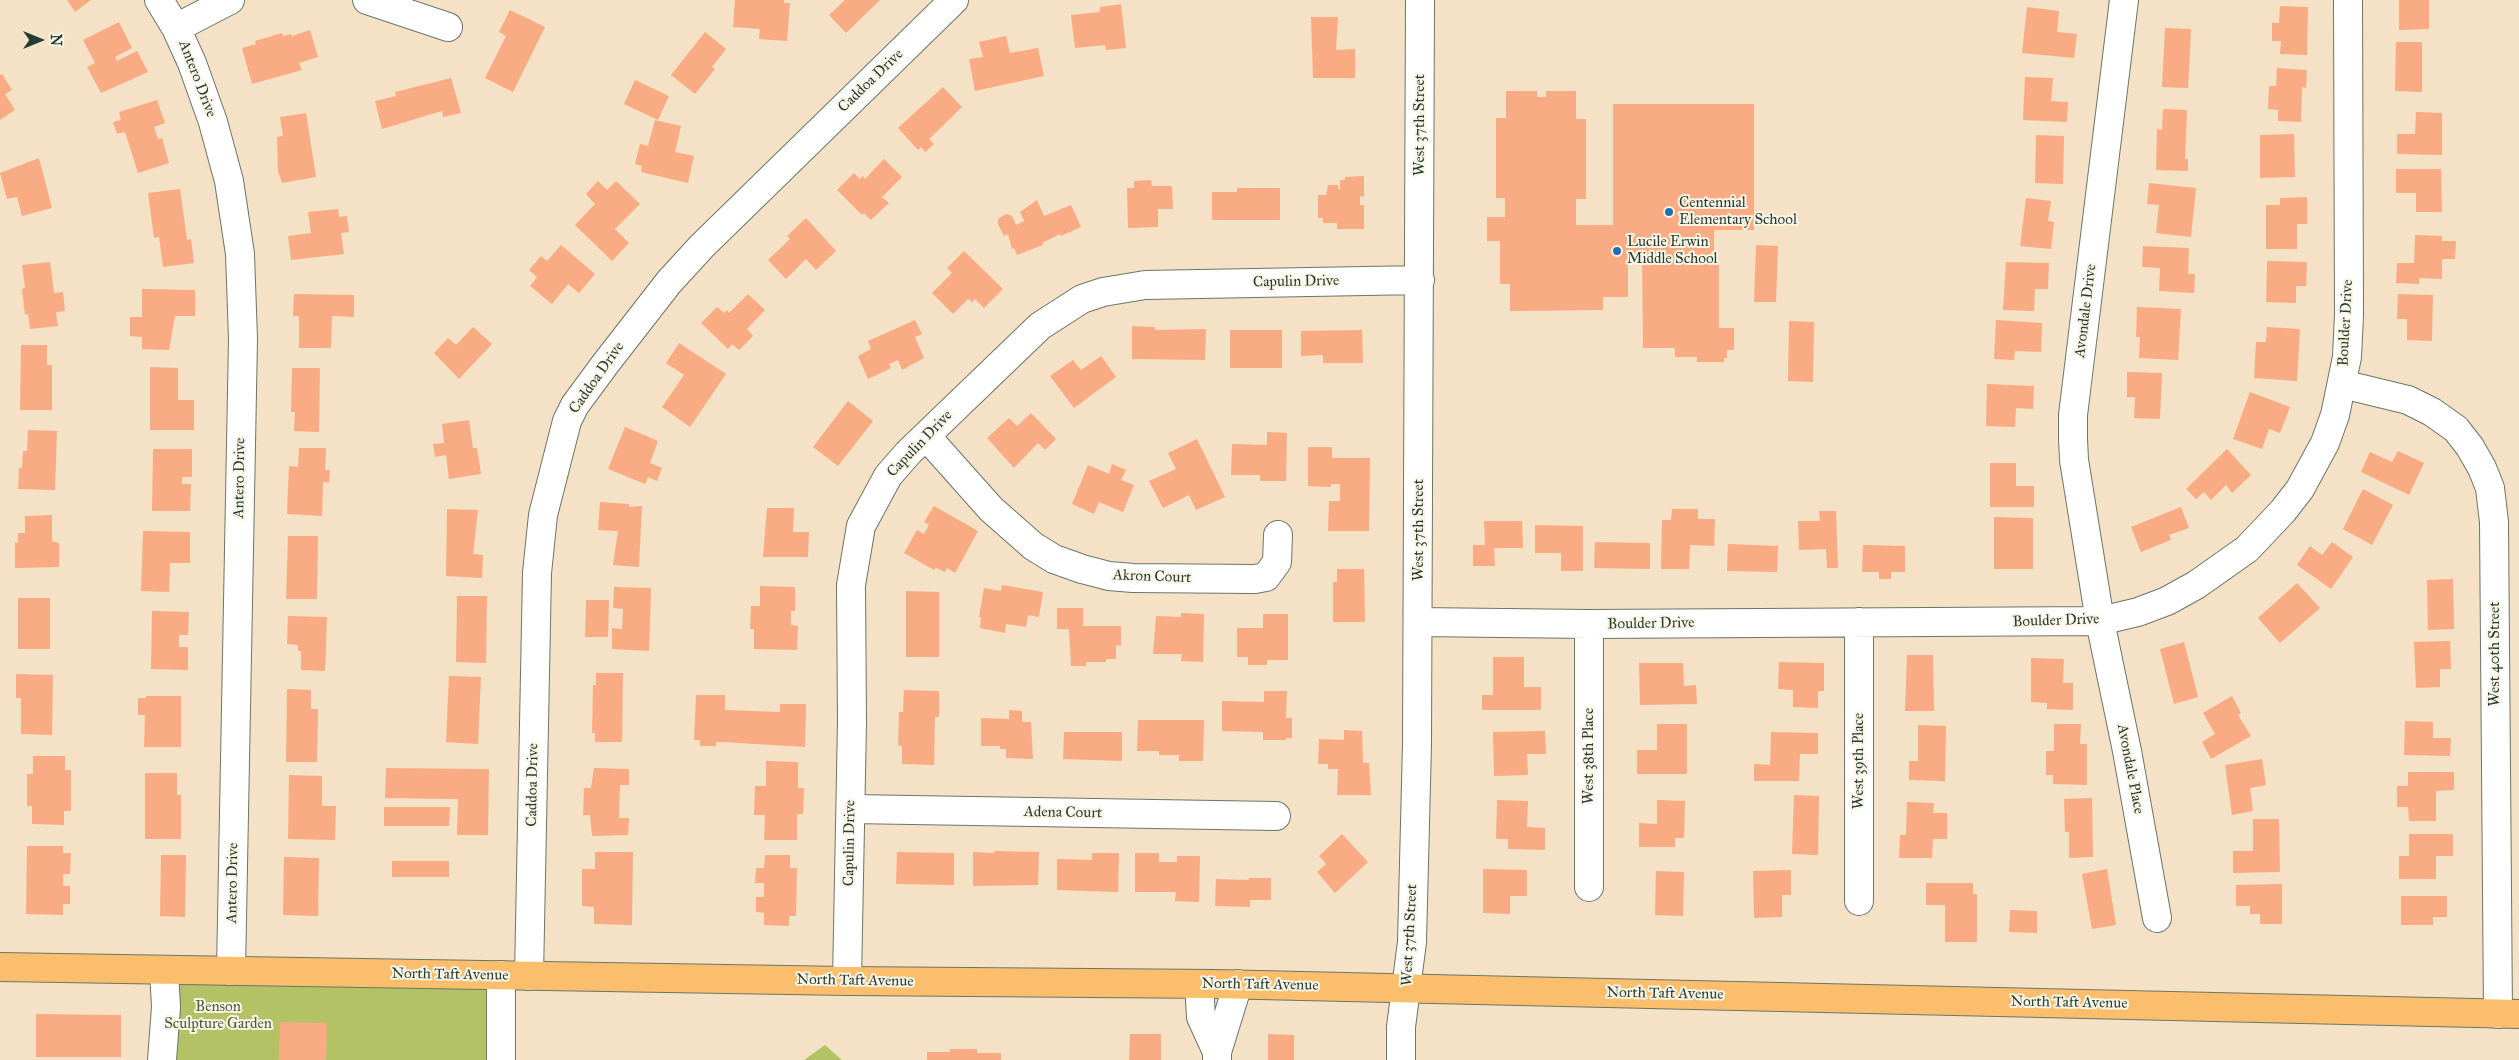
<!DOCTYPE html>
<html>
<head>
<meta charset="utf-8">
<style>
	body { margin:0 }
	#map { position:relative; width:2519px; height:1060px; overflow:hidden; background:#f5e1c6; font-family:"IM FELL Great Primer",serif }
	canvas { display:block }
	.north { position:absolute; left:15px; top:15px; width:50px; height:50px; -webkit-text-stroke:4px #fcf5e5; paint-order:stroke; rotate:90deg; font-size:14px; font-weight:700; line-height:20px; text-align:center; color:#1f3d34 }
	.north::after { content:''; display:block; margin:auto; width:18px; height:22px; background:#1f3d34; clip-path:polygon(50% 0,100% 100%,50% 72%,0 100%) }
</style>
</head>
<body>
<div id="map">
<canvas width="2519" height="1060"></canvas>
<div class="north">N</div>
</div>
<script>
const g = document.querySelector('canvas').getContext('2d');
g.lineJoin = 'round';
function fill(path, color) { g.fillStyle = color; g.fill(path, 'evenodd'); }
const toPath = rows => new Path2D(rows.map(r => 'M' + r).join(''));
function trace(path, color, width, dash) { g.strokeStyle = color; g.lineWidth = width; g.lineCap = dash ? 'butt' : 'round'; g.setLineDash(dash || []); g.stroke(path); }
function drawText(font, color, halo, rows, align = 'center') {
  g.font = font + ' "IM FELL Great Primer",serif'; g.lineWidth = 4; g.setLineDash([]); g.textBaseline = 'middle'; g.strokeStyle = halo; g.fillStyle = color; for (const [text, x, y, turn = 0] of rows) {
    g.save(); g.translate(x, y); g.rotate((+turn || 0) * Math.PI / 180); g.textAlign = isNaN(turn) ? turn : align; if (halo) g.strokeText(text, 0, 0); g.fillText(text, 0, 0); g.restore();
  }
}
const green = toPath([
	[164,970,501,975,501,1060,162,1060],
	[825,1045,842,1060,804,1060]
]);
const building = toPath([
	[67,0,91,0,75,12],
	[735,0,784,0,784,3,790,3,787,41,759,39,760,29,733,27],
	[845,0,880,0,846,33,829,15],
	[2399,0,2429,0,2429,29,2399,30],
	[1121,4,1126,48,1106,50,1105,45,1075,48,1071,15,1100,12,1100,7],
	[2280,6,2308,7,2307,55,2280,54,2281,41,2272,41,2272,23,2279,23],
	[2027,7,2059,11,2057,32,2077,34,2074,58,2022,53],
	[510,10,545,27,513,92,485,78,506,36,499,32],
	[1311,17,1338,17,1336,50,1355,49,1355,78,1313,78],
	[119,22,132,48,115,57,117,61,137,51,148,72,101,93,87,67,95,63,83,40],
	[2165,28,2191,29,2188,88,2162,87],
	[310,30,318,57,299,63,302,70,252,84,242,48,256,44,255,41,282,33,283,36,291,34,292,36],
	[705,32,726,49,712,67,715,69,695,94,671,75],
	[1006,36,1010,53,1038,48,1044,76,975,91,969,59,983,57,979,42],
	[2396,42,2422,42,2422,92,2395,91],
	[2277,68,2307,70,2306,88,2302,87,2301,122,2278,121,2278,110,2268,109,2269,86,2276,86],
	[2,74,12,90,5,94,15,110,0,120,0,75],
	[2025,77,2053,78,2051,101,2068,102,2067,122,2023,120],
	[451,78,461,113,443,117,442,111,382,129,375,101,396,96,395,92],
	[635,80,669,96,658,120,624,104],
	[943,87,962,107,929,139,934,144,925,152,921,147,918,150,898,128],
	[1506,91,1537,91,1537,97,1546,97,1546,91,1576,91,1576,119,1586,119,1586,199,1576,199,1576,225,1613,225,1613,104,1754,104,1754,230,1714,230,1714,261,1719,261,1719,328,1734,328,1734,350,1727,350,1727,358,1724,358,1724,362,1697,362,1697,357,1675,357,1675,348,1643,348,1642,257,1647,257,1647,253,1628,253,1628,297,1603,297,1603,310,1510,311,1510,284,1500,284,1500,241,1487,241,1487,217,1505,217,1505,198,1496,198,1496,118,1506,118],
	[157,100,165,123,154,127,158,139,162,138,169,163,138,173,125,132,117,134,113,122,121,120,119,112],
	[2163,109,2187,110,2185,159,2188,159,2188,171,2156,170,2157,129,2162,130],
	[2416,112,2442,113,2442,155,2397,154,2397,134,2415,134],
	[306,113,316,177,282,183,278,171,277,137,283,136,280,117],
	[655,120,681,126,675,152,694,156,688,183,641,172,642,166,635,164,640,144,648,146],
	[2294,134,2295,177,2260,178,2260,135],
	[2036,135,2064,136,2063,184,2035,183],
	[39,158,52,208,22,216,17,197,7,199,0,173],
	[884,159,902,177,882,197,889,203,871,220,864,213,862,215,837,190,854,173,860,179,863,176,865,179],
	[2396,169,2441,169,2442,212,2416,212,2416,193,2396,193],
	[1364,176,1364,197,1360,196,1360,205,1364,205,1364,229,1337,229,1337,223,1323,223,1323,218,1318,218,1318,195,1326,195,1328,185,1338,185,1338,189,1340,189,1340,180,1345,180,1345,177],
	[1151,180,1152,186,1172,186,1173,209,1158,209,1158,227,1128,228,1127,188,1134,188,1134,181],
	[598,181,607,190,616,181,640,204,615,229,629,243,612,261,575,225,595,204,586,194],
	[2149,183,2196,188,2191,237,2156,233,2159,205,2147,204],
	[1237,188,1280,188,1280,220,1212,220,1212,192,1237,192],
	[180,189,187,240,191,239,194,263,163,267,159,237,154,238,148,193],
	[2307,197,2307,224,2297,224,2297,249,2266,249,2266,205,2280,205,2280,198],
	[2026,198,2051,201,2048,221,2054,222,2051,249,2020,246],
	[1037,200,1044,216,1071,205,1081,227,1061,236,1060,234,1042,243,1043,245,1017,255,1014,248,1012,249,1008,234,1004,236,998,224,998,219,1006,214,1012,216,1016,225,1024,221,1020,212],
	[338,209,339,217,347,216,349,232,341,233,344,254,291,260,288,236,311,233,308,212],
	[806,218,836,251,816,270,806,259,786,279,768,260,790,239,787,236],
	[2415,235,2442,236,2442,241,2456,241,2455,259,2442,259,2442,279,2419,278,2419,284,2396,283,2397,263,2414,263],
	[561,245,595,274,579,293,568,284,552,304,530,286,537,277,529,270,541,256,547,261],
	[1756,245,1778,246,1776,302,1754,302],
	[2143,246,2189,248,2188,274,2195,274,2194,293,2159,291,2160,268,2142,267],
	[964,251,1003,289,984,308,975,299,972,302,968,299,953,314,932,293,952,273,947,268],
	[2267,261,2307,262,2306,286,2296,286,2296,303,2266,302],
	[50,262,54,293,63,292,65,311,56,312,58,326,30,329,28,314,25,315,22,289,25,288,22,265],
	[2006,262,2049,263,2048,289,2035,289,2034,311,2003,310],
	[142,289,195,290,195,316,175,316,169,350,142,349,142,337,130,336,130,317,142,317],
	[294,294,354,295,354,317,332,316,331,348,299,348,299,316,293,316],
	[748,294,765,310,747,329,753,336,739,350,732,344,728,349,701,323,717,307,724,313,727,310,729,313],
	[2398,294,2433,295,2432,341,2407,340,2407,319,2397,319],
	[2137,307,2181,309,2178,360,2139,358,2140,337,2136,337],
	[915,320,922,334,915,337,924,358,902,370,898,360,889,364,891,368,868,379,858,356,871,349,868,341],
	[1996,320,2042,323,2041,352,2015,351,2014,360,1994,359],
	[1789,321,1814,322,1813,382,1788,381],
	[1132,326,1155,327,1155,330,1206,329,1205,360,1132,359],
	[473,327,492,344,459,379,434,353,448,338,456,345],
	[2267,327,2300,329,2297,381,2254,378,2256,342,2266,342],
	[1230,330,1282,330,1282,368,1230,368],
	[1362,330,1363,363,1323,363,1323,355,1301,356,1301,331],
	[679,343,726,374,690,427,662,407,684,375,666,363],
	[21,345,47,345,47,365,52,365,52,410,20,410],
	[1101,356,1116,377,1074,408,1050,376,1073,360,1081,370],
	[150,367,178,368,178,400,194,400,194,430,150,430],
	[292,368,320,368,319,432,294,431,295,412,291,412],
	[2127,372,2162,373,2160,419,2134,418,2135,397,2127,397],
	[1987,384,2034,386,2033,409,2016,408,2015,427,1986,426],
	[2250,392,2290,407,2280,433,2269,429,2262,449,2233,439],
	[848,401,873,421,838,466,813,447],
	[1031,413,1056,439,1045,450,1038,443,1014,468,987,438,1009,418,1017,426],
	[469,420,473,448,477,448,481,474,449,479,446,455,435,457,433,444,444,443,442,424],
	[625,427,658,441,650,463,662,468,657,481,648,477,645,484,608,469],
	[28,430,57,431,55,490,18,489,19,468,22,468,23,451,27,451],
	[1267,432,1287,433,1286,481,1260,481,1260,475,1231,475,1232,444,1267,445],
	[1197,439,1225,497,1196,510,1189,495,1163,508,1149,481,1176,469,1168,453],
	[1308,447,1332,447,1332,458,1370,458,1369,531,1328,531,1329,501,1340,501,1340,484,1331,484,1331,487,1308,486],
	[299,448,326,448,325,470,330,470,329,483,323,482,322,516,287,514,289,466,298,467],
	[153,449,192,449,192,477,182,477,182,484,191,484,190,511,152,511],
	[2227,449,2251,475,2232,493,2226,485,2211,500,2204,492,2196,499,2186,489],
	[2398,451,2424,463,2409,495,2361,472,2370,452,2392,462],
	[1990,463,2016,463,2016,486,2034,486,2034,507,1990,507],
	[1112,464,1126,470,1121,480,1134,485,1123,512,1099,502,1094,514,1072,504,1088,465,1109,474],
	[2363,489,2393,505,2372,545,2343,529],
	[600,502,629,504,629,507,642,506,639,567,613,565,618,531,598,530],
	[934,506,978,531,955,573,947,568,945,572,936,568,934,570,904,553,917,530,924,534,929,525,924,522],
	[2181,507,2189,528,2169,535,2171,540,2141,552,2131,527],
	[767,508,794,508,793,532,809,532,808,557,763,557],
	[447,509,478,510,473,554,483,555,482,578,446,576],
	[1672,509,1698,509,1698,519,1715,519,1714,546,1690,545,1689,569,1661,569,1662,520,1671,520],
	[1819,511,1836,511,1838,568,1827,568,1826,549,1799,550,1798,521,1820,521],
	[52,515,52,541,59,543,59,567,15,568,15,542,18,543,18,533,25,533,25,516],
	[1994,517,2033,518,2033,569,1994,569],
	[1484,521,1522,521,1523,548,1494,548,1495,566,1473,566,1473,545,1485,545],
	[1535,525,1583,526,1583,571,1561,571,1561,553,1535,553],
	[143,531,190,532,190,563,170,563,169,592,141,591],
	[288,536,318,536,317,599,286,599],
	[1595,542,1650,543,1650,569,1594,568],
	[2332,542,2353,557,2331,589,2297,565,2310,546,2322,555],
	[1728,544,1778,546,1777,572,1727,571],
	[1863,545,1905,546,1905,572,1891,572,1891,579,1879,579,1879,572,1862,572],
	[1337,569,1364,569,1365,622,1333,622,1333,582,1337,582],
	[2453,579,2454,629,2428,630,2427,580],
	[2297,583,2320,608,2280,643,2258,618],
	[1002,585,1043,592,1039,617,1028,615,1026,627,1006,624,1005,633,980,628,981,618,979,617,984,588,1001,591],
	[760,586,795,587,795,611,791,611,791,625,798,626,797,650,754,649,754,629,750,629,751,606,760,606],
	[614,587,651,588,649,651,612,649,612,628,622,629,623,609,613,608],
	[906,591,939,592,939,657,906,657],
	[457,596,487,596,486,663,456,662],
	[18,598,50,598,50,649,18,649],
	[586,600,609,600,608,637,585,637],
	[1057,608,1083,608,1083,626,1121,626,1121,646,1116,645,1116,659,1106,659,1106,662,1086,662,1086,666,1071,666,1069,629,1057,629],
	[152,611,189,612,188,635,179,635,179,647,188,647,188,670,151,669],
	[1181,613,1204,614,1203,662,1181,661,1182,654,1153,654,1156,616,1181,617],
	[1263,614,1288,614,1288,660,1267,660,1267,665,1248,665,1248,657,1237,657,1237,628,1263,628],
	[288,616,327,617,325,671,301,670,301,651,298,651,298,645,287,644],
	[2450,641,2451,669,2440,669,2440,687,2416,688,2414,642],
	[2184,642,2198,697,2174,704,2160,649],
	[1907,655,1933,655,1934,711,1905,711],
	[1493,657,1524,657,1524,687,1541,687,1541,710,1482,710,1482,695,1493,695],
	[2031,658,2064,659,2063,683,2073,683,2073,710,2047,709,2047,703,2031,702],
	[1779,662,1824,663,1824,691,1818,691,1818,708,1793,707,1793,690,1778,689],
	[1639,663,1683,663,1684,686,1696,685,1697,704,1640,705],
	[596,673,623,673,622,742,595,742,595,733,592,733,593,685,596,685],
	[16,674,53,675,52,735,21,734,21,698,16,698],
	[449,676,481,677,478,744,446,742],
	[287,689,311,690,311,709,318,709,317,762,286,762],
	[904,690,939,691,939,717,935,717,934,765,902,764,902,746,898,745,899,712,903,712],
	[1264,691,1287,691,1286,718,1292,718,1292,738,1286,738,1286,740,1263,740,1263,732,1222,731,1222,701,1264,702],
	[696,695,725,695,725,710,780,712,780,704,806,704,805,747,722,742,716,742,716,746,700,746,700,740,694,740],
	[146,696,181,696,181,747,144,747,145,715,138,715,138,698,146,698],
	[2232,696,2241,713,2238,715,2251,736,2211,759,2202,742,2215,734,2203,713],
	[1009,710,1022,711,1022,722,1031,722,1033,759,1006,758,1006,749,1000,749,1000,746,981,746,981,718,1009,719],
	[1138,720,1204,720,1203,761,1179,761,1179,755,1159,755,1159,751,1137,751],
	[2405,721,2433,722,2433,738,2451,738,2450,756,2404,755],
	[1657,724,1687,724,1687,774,1637,774,1637,750,1657,750],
	[2054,724,2081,724,2080,744,2087,744,2087,785,2053,784,2053,775,2046,775,2046,751,2054,751],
	[1918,725,1946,726,1945,781,1909,780,1909,761,1918,761],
	[1344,730,1362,731,1363,763,1369,763,1371,795,1337,795,1338,769,1328,769,1328,764,1318,764,1319,739,1344,740],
	[1545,731,1546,754,1527,754,1528,775,1494,776,1493,732],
	[1064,732,1122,732,1122,761,1063,759],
	[1771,732,1818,733,1818,754,1800,754,1799,781,1754,781,1754,764,1770,765],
	[33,756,65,756,65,770,71,770,71,811,64,811,64,825,32,824,32,806,27,806,27,774,33,774],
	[2262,759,2266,785,2250,788,2253,811,2232,815,2225,765],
	[766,761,798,762,798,788,804,788,803,814,797,814,797,840,764,840,765,815,754,815,755,786,766,786],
	[386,768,489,769,488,835,457,835,458,799,385,798],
	[594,768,629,769,629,785,620,785,619,818,629,818,628,835,592,836,590,815,583,815,584,788,591,788],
	[2408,772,2454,772,2454,790,2436,791,2436,821,2409,821,2408,807,2397,807,2397,786,2408,786],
	[145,773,177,773,177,795,181,795,181,839,145,839],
	[289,775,322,776,322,806,336,806,335,840,288,839],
	[1794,795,1819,796,1818,855,1792,854],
	[2092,798,2093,857,2069,858,2069,832,2065,832,2064,799],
	[1497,800,1528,801,1527,827,1545,828,1545,850,1508,849,1508,839,1496,839],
	[1657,800,1685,801,1684,838,1675,838,1675,847,1639,847,1639,823,1657,824],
	[1907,802,1934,803,1933,813,1947,813,1947,839,1933,839,1932,858,1899,858,1900,835,1906,835],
	[384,807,450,807,449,826,384,826],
	[2253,819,2279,819,2280,872,2233,873,2233,851,2253,851],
	[1342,834,1368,862,1335,893,1317,872,1326,864,1319,856],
	[2409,834,2453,834,2453,856,2436,856,2436,879,2399,879,2399,856,2409,856],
	[27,846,63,846,63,853,71,853,70,874,63,874,63,886,70,886,70,904,63,904,63,915,26,914],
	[994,851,1039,852,1038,885,973,886,973,852,994,853],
	[595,852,633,852,632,925,594,924,594,907,582,906,582,869,595,869],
	[897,852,954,853,954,885,896,884],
	[1092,853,1119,853,1118,892,1057,890,1057,859,1092,860],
	[1135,853,1159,853,1159,862,1177,862,1177,856,1200,856,1199,902,1175,901,1176,892,1135,892],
	[161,855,186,855,185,917,160,916],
	[765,855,790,855,790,868,797,868,796,916,789,916,789,926,764,925,764,913,756,912,756,897,764,897,764,883,755,883,756,868,764,868],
	[284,857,319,858,318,916,283,915],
	[392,861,449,861,449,877,392,877],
	[1483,869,1527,870,1527,896,1510,896,1510,914,1483,913],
	[2107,869,2116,925,2092,929,2082,874],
	[1791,870,1791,895,1782,895,1782,917,1754,918,1753,871],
	[1656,871,1684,872,1683,916,1655,915],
	[1249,878,1271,878,1271,900,1250,900,1250,907,1215,906,1216,879,1249,880],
	[1926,883,1973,883,1973,894,1977,894,1977,942,1945,942,1945,905,1926,905],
	[2282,884,2282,924,2260,924,2260,914,2250,914,2250,906,2236,906,2236,885],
	[2401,896,2447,896,2447,917,2433,917,2433,925,2401,925],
	[2010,910,2037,911,2037,933,2009,932],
	[36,1014,121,1015,121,1057,36,1057],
	[280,1022,327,1023,326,1060,279,1060],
	[1130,1034,1161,1034,1161,1060,1129,1060],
	[1268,1034,1294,1035,1294,1060,1268,1060],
	[950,1049,977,1049,977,1053,1001,1053,1001,1060,927,1060,927,1052,950,1052]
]);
const minor = toPath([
	[159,0,176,28,192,63,213,122,229,181,240,254,243,339,231,971],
	[367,0,448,27],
	[2124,0,2073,415,2073,439,2074,460,2100,621,2127,751,2157,918],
	[176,28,230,0],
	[2342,384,2408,400,2432,412,2456,429,2470,447,2482,468,2490,488,2494,522,2498,1014],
	[926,436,991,509,1033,546,1054,559,1082,569,1109,576,1133,578,1255,579,1266,577,1277,562,1278,535],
	[1418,622,1589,624,2100,621,2138,612,2167,601,2196,585,2247,549,2283,511,2300,489,2325,443,2335,415,2347,357,2349,315,2348,0],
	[1859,622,1859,901],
	[1589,624,1589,887],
	[851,809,1276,816],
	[529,976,537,573,543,515,567,421,575,405,606,363,669,282,702,246,954,0],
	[847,981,852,722,851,585,861,526,888,476,908,453,1040,326,1082,299,1103,292,1145,285,1420,280],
	[1199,984,1201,1017,1217,1052],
	[162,1060,166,1007,164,970],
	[501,1060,501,975],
	[1217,1060,1217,1052,1238,984],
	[1401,1060,1401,1027,1412,942,1417,744,1420,0]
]);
const major = toPath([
	[0,967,847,981,1215,984,2519,1014]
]);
const markers = [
	[1669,212,5,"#1f6fb2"],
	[1617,251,5,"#1f6fb2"]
];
const streetNames = [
	["Antero Drive",197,79,69],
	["Caddoa Drive",871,81,-44],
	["West 37th Street",1420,125,-90],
	["Capulin Drive",1296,282,-1],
	["Avondale Drive",2086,311,-83],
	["Boulder Drive",2346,323,-87],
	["Caddoa Drive",597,378,-55],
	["Capulin Drive",920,444,-46],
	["Antero Drive",240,478,-89],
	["West 37th Street",1419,530,-90],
	["Akron Court",1152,577,2],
	["Boulder Drive",2056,621,-2],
	["Boulder Drive",1651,624,-1],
	["West 40th Street",2495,654,-90],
	["West 38th Place",1589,756,-90],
	["West 39th Place",1859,761,-90],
	["Avondale Place",2130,769,79],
	["Caddoa Drive",533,785,-89],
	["Adena Court",1063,813,1],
	["Capulin Drive",850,843,-89],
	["Antero Drive",233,883,-89],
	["West 37th Street",1410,935,-87],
	["North Taft Avenue",450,975,1],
	["North Taft Avenue",855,981,1],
	["North Taft Avenue",1260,985,1],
	["North Taft Avenue",1665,994,1],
	["North Taft Avenue",2069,1003,1]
];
const poiNames = [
	["Centennial",1679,203],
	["Elementary School",1679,220],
	["Lucile Erwin",1627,242],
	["Middle School",1627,259]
];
const parkNames = [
	["Benson",218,1007],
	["Sculpture Garden",218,1024]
];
fill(green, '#b3c265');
fill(building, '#f9ab83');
trace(minor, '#6a7667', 30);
trace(major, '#6a7667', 30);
trace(minor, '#fff', 28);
trace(major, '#fabe6d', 28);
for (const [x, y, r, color] of markers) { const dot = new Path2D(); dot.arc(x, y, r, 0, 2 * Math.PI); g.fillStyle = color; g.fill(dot); trace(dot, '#fcf5e5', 2); }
drawText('15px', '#1f3d34', '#fcf5e5', streetNames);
drawText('15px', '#1f3d34', '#fcf5e5', poiNames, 'left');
drawText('15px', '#445e40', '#fcf5e5', parkNames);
</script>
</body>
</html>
